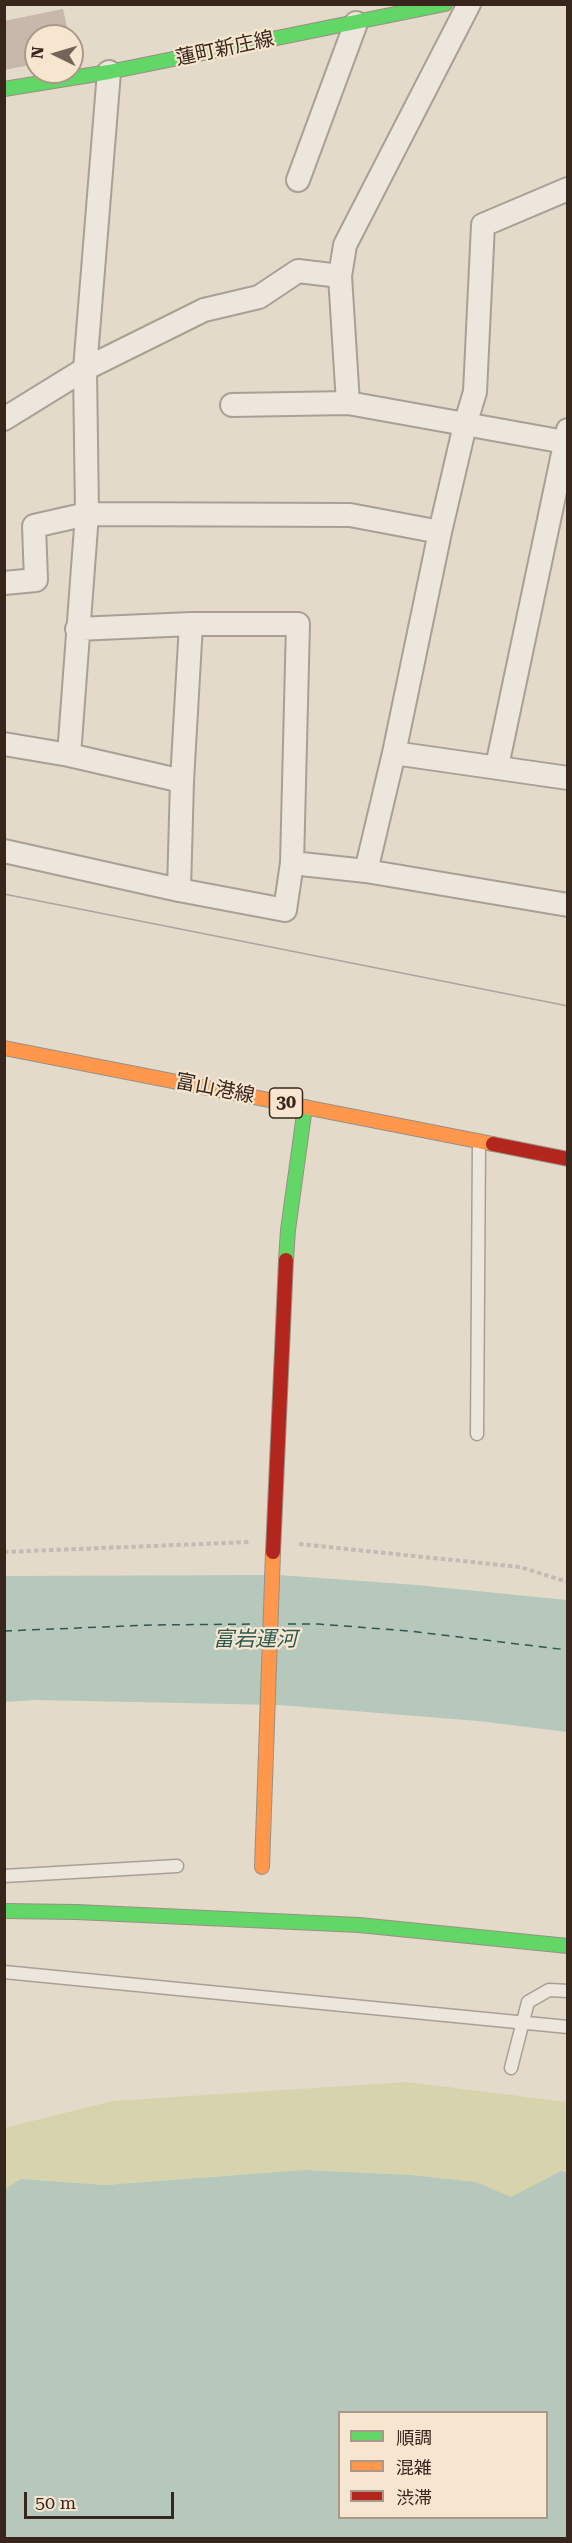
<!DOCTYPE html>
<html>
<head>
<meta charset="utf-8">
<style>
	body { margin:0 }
	#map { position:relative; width:572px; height:2543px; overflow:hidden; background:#e4daca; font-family:"Roboto Serif","Noto Sans JP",serif }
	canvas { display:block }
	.frame { position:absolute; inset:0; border:6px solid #38261d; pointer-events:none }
	.legend { position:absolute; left:338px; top:2411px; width:210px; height:108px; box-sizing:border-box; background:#f6e6d0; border:2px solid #a98; margin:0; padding:8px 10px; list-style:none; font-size:18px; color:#38261d }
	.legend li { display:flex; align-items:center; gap:12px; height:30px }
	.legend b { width:30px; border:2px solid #a98 }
	.north { position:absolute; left:24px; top:24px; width:60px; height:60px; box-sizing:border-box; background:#f6e6d0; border:2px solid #a98; border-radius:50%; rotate:275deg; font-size:16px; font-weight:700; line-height:24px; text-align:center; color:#38261d }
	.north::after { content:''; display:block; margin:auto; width:21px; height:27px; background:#74655a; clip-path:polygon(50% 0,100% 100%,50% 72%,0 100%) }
	.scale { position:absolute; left:24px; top:2492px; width:150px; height:27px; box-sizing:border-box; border:3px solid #38261d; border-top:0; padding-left:8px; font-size:18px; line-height:21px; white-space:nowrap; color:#38261d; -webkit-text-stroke:4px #f6e6d0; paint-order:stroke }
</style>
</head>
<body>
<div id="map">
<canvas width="572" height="2543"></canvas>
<div class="frame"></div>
<ul class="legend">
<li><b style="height:8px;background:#63d668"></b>順調</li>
<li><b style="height:8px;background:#ff974d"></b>混雑</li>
<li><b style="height:8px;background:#b3261e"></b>渋滞</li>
</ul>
<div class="north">N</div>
<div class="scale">50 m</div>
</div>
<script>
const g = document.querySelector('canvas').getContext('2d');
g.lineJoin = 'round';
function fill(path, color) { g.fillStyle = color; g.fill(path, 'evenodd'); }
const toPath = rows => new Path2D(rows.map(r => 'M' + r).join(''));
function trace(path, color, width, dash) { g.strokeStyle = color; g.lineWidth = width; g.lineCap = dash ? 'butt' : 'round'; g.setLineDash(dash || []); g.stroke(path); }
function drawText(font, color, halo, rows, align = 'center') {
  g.font = font + ' "Roboto Serif","Noto Sans JP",serif'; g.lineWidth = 4.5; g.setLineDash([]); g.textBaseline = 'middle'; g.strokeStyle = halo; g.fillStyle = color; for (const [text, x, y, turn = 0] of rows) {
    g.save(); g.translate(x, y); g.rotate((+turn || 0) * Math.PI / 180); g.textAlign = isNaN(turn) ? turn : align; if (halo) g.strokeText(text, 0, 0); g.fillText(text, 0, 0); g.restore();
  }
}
const green = toPath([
	[407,2082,567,2102,567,2170,561,2171,511,2198,476,2182,412,2175,304,2170,105,2185,21,2179,5,2189,4,2128,113,2101]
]);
const water = toPath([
	[279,1575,417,1585,567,1600,567,1732,478,1721,279,1705,35,1700,5,1702,5,1576],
	[304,2170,412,2175,476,2182,511,2197,561,2171,567,2172,567,2538,5,2538,5,2189,21,2179,105,2185],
	[340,2412,546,2412,546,2518,340,2518]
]);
const ferry = toPath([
	[288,1624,318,1624,409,1631,568,1650],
	[4,1631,151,1625,256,1624]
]);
const building = toPath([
	[63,9,69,36,36,36,36,64,4,70,4,21]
]);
const path = toPath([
	[299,1544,520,1567,568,1582],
	[4,1552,250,1542]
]);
const lane = toPath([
	[477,1434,479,1142],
	[4,1876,177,1866],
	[4,1972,568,2027],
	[511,2068,528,2002,549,1990,568,1991]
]);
const street = toPath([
	[109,72,85,369,87,514,69,755,182,781,179,890,285,910,292,863,366,871,568,905],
	[298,180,356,23],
	[568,189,483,225,475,392,465,425,440,532,394,753,568,778],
	[340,276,348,403],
	[232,405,348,403,565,442],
	[4,419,85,369,204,310,259,297,298,271,340,276,345,245,469,4],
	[4,583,36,580,34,526,87,514,350,515,440,532],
	[77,629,191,624,298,624,292,863],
	[4,744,69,755],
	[497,766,568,430],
	[182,781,191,624],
	[4,851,179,890],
	[366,871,394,753]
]);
const fast = toPath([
	[4,89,109,72,445,4],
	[286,1260,288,1230,305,1107],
	[4,1911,76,1912,359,1925,568,1946]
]);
const slow = toPath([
	[4,1048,493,1144],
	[262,1867,273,1552]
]);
const jam = toPath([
	[493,1144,568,1159],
	[273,1552,286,1260]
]);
const tram = toPath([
	[4,894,568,1006]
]);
const shields = [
	[286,1103,33]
];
const shieldNames = [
	["30",286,1103]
];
const streetNames = [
	["蓮町新庄線",225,49,-12],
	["富山港線",215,1089,11]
];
const waterNames = [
	["富岩運河",255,1640]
];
fill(green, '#d7d3ac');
fill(water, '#b6c8bb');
trace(ferry, '#2b5850', 1.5, [8, 6]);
fill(building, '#c8b7ab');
trace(lane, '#a99f94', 15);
trace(street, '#a99f94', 26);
trace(fast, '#998f84', 16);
trace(slow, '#998f84', 16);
trace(jam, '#998f84', 16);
trace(path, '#c4bcb4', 4, [4.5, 3]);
trace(lane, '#ece6dd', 12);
trace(street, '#ece6dd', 22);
trace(fast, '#63d668', 14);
trace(slow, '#ff974d', 14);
trace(jam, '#b3261e', 14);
trace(tram, '#aba59e', 1.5);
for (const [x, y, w] of shields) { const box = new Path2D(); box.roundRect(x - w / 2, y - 15, w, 30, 4.5); g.fillStyle = '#f6e6d0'; g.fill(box); trace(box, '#38261d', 1.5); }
drawText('bold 18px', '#38261d', null, shieldNames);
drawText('20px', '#38261d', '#f6e6d0', streetNames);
drawText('italic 21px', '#2b5850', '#f6e6d0', waterNames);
</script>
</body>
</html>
